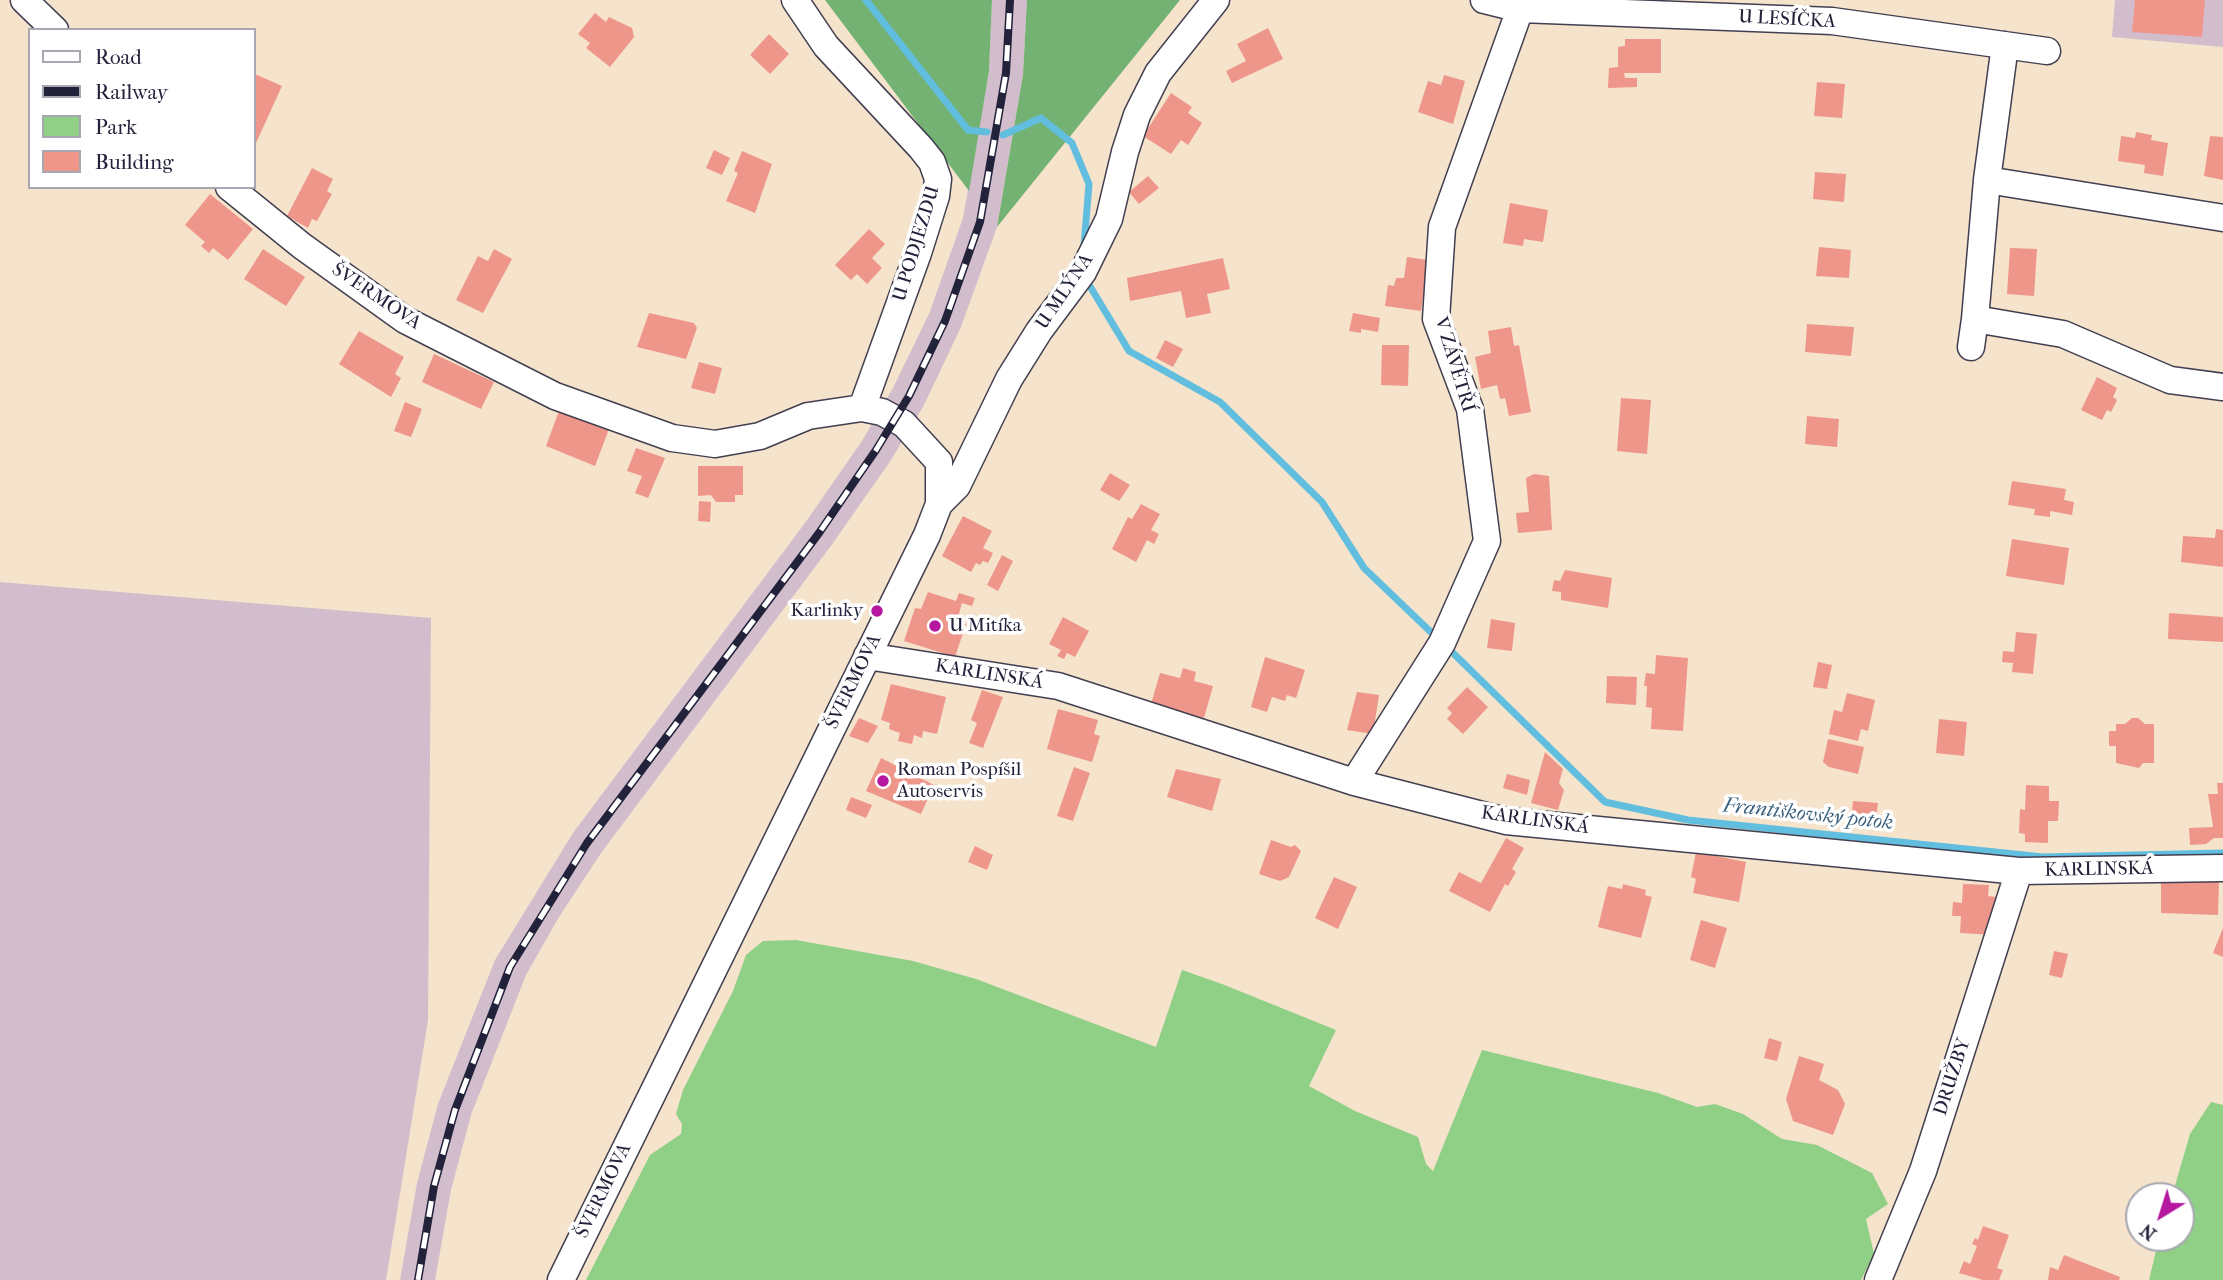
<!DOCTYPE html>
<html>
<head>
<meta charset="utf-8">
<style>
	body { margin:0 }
	#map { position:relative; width:2223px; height:1280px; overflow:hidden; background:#f5e3cc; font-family:"IM FELL French Canon",serif }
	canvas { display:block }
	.legend { position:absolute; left:28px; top:28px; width:228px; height:161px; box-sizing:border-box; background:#fff; border:2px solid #a7a7b1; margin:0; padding:9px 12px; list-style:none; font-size:21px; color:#22223b }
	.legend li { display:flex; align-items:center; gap:14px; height:35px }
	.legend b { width:35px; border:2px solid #a7a7b1 }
	.north { position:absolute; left:2125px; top:1182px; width:70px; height:70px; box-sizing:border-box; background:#fff; border:2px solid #a7a7b1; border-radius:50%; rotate:218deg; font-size:19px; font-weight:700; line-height:28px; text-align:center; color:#22223b }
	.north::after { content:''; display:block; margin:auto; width:24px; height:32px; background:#b5179e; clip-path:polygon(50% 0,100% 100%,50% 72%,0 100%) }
</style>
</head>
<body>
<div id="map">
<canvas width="2223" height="1280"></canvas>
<ul class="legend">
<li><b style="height:9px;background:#fff"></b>Road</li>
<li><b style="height:9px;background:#22223b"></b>Railway</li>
<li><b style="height:19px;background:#8fcf86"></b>Park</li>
<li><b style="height:19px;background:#ef968b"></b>Building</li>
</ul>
<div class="north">N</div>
</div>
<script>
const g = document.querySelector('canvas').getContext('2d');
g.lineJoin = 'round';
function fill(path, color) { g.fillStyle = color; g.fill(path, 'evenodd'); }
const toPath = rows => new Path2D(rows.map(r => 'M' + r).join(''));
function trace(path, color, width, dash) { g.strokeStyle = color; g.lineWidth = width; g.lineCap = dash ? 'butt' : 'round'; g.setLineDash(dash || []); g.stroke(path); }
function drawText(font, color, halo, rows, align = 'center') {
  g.font = font + ' "IM FELL French Canon",serif'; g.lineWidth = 7; g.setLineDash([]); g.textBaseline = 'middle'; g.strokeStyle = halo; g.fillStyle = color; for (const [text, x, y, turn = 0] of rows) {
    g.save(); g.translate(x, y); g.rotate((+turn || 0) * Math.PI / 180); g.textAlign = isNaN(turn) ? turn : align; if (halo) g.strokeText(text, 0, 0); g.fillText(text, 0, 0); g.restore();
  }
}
const industrial = toPath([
	[992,0,1027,0,1023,75,997,227,961,327,924,405,891,460,833,543,601,853,559,917,526,975,471,1115,451,1190,435,1280,400,1280,417,1183,438,1104,495,960,573,833,805,523,862,441,893,388,929,314,963,218,989,71],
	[2115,0,2223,0,2223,47,2112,37],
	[0,582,431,618,428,1020,386,1280,0,1280]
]);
const green = toPath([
	[796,940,913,961,976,979,1156,1047,1182,970,1222,984,1336,1030,1309,1086,1355,1111,1418,1137,1426,1164,1433,1171,1482,1050,1658,1093,1697,1107,1715,1104,1743,1114,1782,1139,1817,1145,1872,1173,1888,1204,1866,1219,1874,1254,1861,1280,586,1280,650,1155,681,1134,682,1124,676,1114,683,1090,733,991,746,955,763,941],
	[2211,1102,2223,1105,2223,1280,2149,1280,2159,1238,2181,1238,2181,1196,2172,1196,2190,1134]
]);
const forest = toPath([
	[825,0,992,0,989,71,969,191],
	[1027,0,1180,0,997,227,1023,75]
]);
const stream = toPath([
	[866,0,968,130,987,132],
	[1003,135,1041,118,1072,143,1089,184,1084,246],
	[1085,278,1129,351,1220,402,1322,502,1364,568,1436,637],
	[1452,652,1605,802,1688,820,2043,857,2223,853]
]);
const building = toPath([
	[2135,0,2205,0,2202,37,2132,32],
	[595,13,606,22,609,17,632,28,634,37,610,67,586,48,590,43,578,34],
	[1268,28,1283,59,1232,83,1226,71,1246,61,1237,44],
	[769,34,789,54,770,74,750,55],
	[1625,39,1661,39,1661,73,1624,73,1625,78,1637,78,1637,87,1608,88,1609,68,1618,67,1618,47,1625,46],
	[255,74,282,86,256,143,254,141],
	[1444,75,1465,81,1453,124,1418,112,1428,81,1441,85],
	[1817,82,1845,84,1842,118,1814,116],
	[1171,93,1192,107,1188,113,1202,123,1188,145,1181,140,1171,154,1143,136],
	[2136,132,2152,135,2151,140,2168,143,2163,176,2144,173,2145,165,2118,161,2121,136,2135,138],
	[2210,136,2223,137,2223,180,2204,176],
	[714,150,730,158,722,175,706,168],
	[742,151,772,164,755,213,726,201,738,173,734,171],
	[312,168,333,179,327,191,332,194,317,221,312,219,308,228,287,216],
	[1815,172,1846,174,1844,202,1813,199],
	[1148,176,1159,188,1139,204,1129,192],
	[210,194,253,229,228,260,213,248,209,253,201,246,205,242,185,225],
	[1510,203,1548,210,1543,242,1524,239,1523,246,1503,243],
	[869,229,885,244,872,258,882,268,867,284,857,274,851,280,835,265],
	[1819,247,1851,250,1849,278,1816,276],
	[2010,248,2037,249,2034,296,2007,294],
	[263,249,305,277,286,306,244,279],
	[494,249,512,259,483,313,456,300,478,256,488,261],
	[1407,257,1428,260,1421,311,1385,306,1388,285,1394,286,1396,278,1404,278],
	[1223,258,1230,289,1207,294,1211,313,1186,318,1181,291,1130,301,1127,278],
	[649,313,694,323,697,328,686,359,637,347],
	[1353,313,1380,318,1378,332,1361,329,1361,333,1349,331],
	[1807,324,1854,327,1851,356,1805,352],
	[1511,327,1514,346,1519,345,1531,412,1509,416,1505,398,1500,399,1497,385,1481,389,1475,357,1491,353,1488,331],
	[359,331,404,357,395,374,401,378,391,397,339,364],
	[1165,340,1183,349,1173,367,1156,358],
	[1382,345,1409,345,1408,386,1381,385],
	[434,354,494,382,481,409,422,382],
	[699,362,722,368,715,394,691,388],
	[2097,377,2117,388,2113,397,2117,400,2111,412,2107,410,2102,420,2081,410],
	[1621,398,1651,400,1647,454,1617,451],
	[405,402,422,409,411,437,394,431],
	[559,411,609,429,595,466,546,446],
	[1807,416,1839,419,1837,447,1805,444],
	[636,448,665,458,648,498,635,493,642,476,627,471],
	[698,466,743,466,743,495,735,495,735,502,716,502,711,495,698,496],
	[1110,473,1130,485,1119,501,1100,490],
	[1534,474,1549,476,1552,530,1518,533,1516,513,1529,512,1526,478],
	[2012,481,2066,489,2064,500,2074,502,2072,515,2050,511,2050,517,2034,515,2035,509,2008,505],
	[699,501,711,502,710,522,698,521],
	[1141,504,1160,514,1151,530,1159,534,1154,544,1147,540,1136,562,1112,549,1128,517,1132,519],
	[963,516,992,531,983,548,993,553,988,563,983,561,980,565,976,563,971,572,942,556],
	[2216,529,2223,530,2223,567,2181,562,2183,536,2215,538],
	[2012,539,2069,548,2064,585,2006,576],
	[1002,555,1013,561,998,591,987,585],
	[1565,570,1612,578,1608,608,1561,600,1561,592,1552,591,1554,580,1560,581],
	[928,592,956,601,959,593,975,598,972,606,962,603,957,621,966,624,955,657,904,641,915,608,921,609],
	[2169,613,2223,617,2223,642,2168,639],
	[1063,617,1089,631,1075,657,1067,653,1064,659,1057,656,1061,650,1049,644],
	[1491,619,1515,623,1512,651,1487,648],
	[2016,632,2037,634,2033,674,2012,672,2013,663,2002,662,2003,651,2014,652],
	[1656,655,1688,658,1683,731,1651,729,1652,708,1646,707,1647,686,1644,686,1646,673,1655,674],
	[1265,657,1305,670,1296,698,1287,695,1285,701,1272,697,1267,712,1251,707],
	[1818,662,1832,665,1827,689,1813,687],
	[1183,668,1196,672,1194,681,1213,686,1204,718,1151,704,1160,673,1180,678],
	[1607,676,1637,677,1636,705,1606,703],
	[891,684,946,697,937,734,923,731,922,738,914,735,912,744,898,741,900,733,889,729,890,723,881,720],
	[1467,687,1488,707,1463,734,1447,719,1452,713,1447,708],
	[982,690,1003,697,983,748,969,743,977,723,971,720],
	[1357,692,1379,695,1373,734,1347,730],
	[1847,693,1875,700,1868,731,1861,729,1858,741,1829,734,1834,710,1842,712],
	[1058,709,1098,720,1094,734,1100,736,1092,762,1047,749],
	[859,718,878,726,868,743,849,736],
	[2132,718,2138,718,2145,724,2154,724,2154,763,2143,763,2139,768,2116,763,2116,746,2109,746,2109,731,2116,731,2116,724,2125,724],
	[1939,719,1967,722,1964,756,1936,753],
	[1828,739,1864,747,1858,774,1829,767,1823,762],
	[1545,752,1563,769,1559,783,1564,790,1558,810,1531,803],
	[881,758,934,785,921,814,866,791],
	[1074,767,1090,773,1073,821,1057,816],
	[1176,769,1221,779,1212,811,1167,797],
	[1507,774,1530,780,1527,795,1503,788],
	[2217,783,2223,783,2223,838,2214,838,2206,844,2190,845,2189,828,2213,827,2208,794,2218,794],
	[2026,785,2049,786,2049,801,2059,801,2058,821,2048,821,2048,843,2025,842,2025,834,2019,833,2020,809,2025,810],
	[851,797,872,805,866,818,846,810],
	[1853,801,1878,803,1875,825,1851,823],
	[1506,838,1524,848,1512,869,1516,872,1508,886,1505,884,1490,912,1449,891,1459,872,1481,883],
	[1271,840,1291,847,1295,845,1301,851,1289,877,1280,881,1259,874],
	[975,846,993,855,987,870,968,862],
	[1696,852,1746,862,1739,902,1693,893,1696,879,1691,877],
	[1334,877,1357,887,1338,929,1315,918],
	[2161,880,2219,881,2218,915,2161,913],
	[1623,884,1646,890,1645,895,1652,897,1641,938,1598,927,1608,886,1622,889],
	[1963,884,1989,885,1988,896,1997,897,1994,935,1960,933,1961,916,1952,916,1953,902,1962,903],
	[1701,920,1727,928,1715,968,1690,960],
	[2223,928,2223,957,2213,953],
	[2054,951,2068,954,2062,978,2049,975],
	[1769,1038,1782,1042,1777,1061,1764,1058],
	[1799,1056,1824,1064,1819,1080,1838,1090,1845,1104,1833,1135,1793,1121,1786,1099],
	[1983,1226,2009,1235,1997,1268,2003,1270,1999,1280,1983,1280,1959,1273,1964,1261,1970,1264,1977,1246,1972,1244,1975,1238,1978,1240],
	[2064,1255,2120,1277,2119,1280,2048,1280,2050,1267,2058,1270]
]);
const minor = toPath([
	[24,0,55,30],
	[795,0,826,46,921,148,932,162,938,179,936,196,918,253,862,408],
	[1484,0,1520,9,1832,21,2047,51],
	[2005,45,1987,180,1975,319,2063,334,2170,380,2223,387],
	[1987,180,2223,218],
	[229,187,302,246,405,320,555,396,672,438,715,444,760,436,808,416,862,408,882,412,904,424,939,462,939,504,927,535,561,1280],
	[1971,347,1975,319],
	[939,504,957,486,1009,379,1039,331,1083,272,1109,219,1125,152,1137,115,1158,73,1216,0],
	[867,656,1058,686,1354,782,1506,821,2019,871,2223,868],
	[1354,782,1442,643,1487,541,1470,409,1436,319,1442,227,1520,9],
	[1878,1280,1923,1171,2019,871]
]);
const rail = toPath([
	[418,1280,434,1186,455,1110,510,967,587,843,819,533,876,450,909,396,945,321,980,222,1006,73,1010,0]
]);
const markers = [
	[877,611,7,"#b5179e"],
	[935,626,7,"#b5179e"],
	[883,781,7,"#b5179e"]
];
const streetNames = [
	["U LESÍČKA",1787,20,3],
	["U PODJEZDU",917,244,-73],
	["U MLÝNA",1065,292,-56],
	["ŠVERMOVA",376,297,34],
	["V ZÁVĚTŘÍ",1454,365,73],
	["KARLINSKÁ",989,675,9],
	["ŠVERMOVA",854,682,-64],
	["KARLINSKÁ",1535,821,8],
	["KARLINSKÁ",2099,870,-1],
	["DRUŽBY",1953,1077,-72],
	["ŠVERMOVA",604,1191,-64]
];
const poiNames = [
	["Karlinky",863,611,"right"],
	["U Mitíka",949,626],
	["Roman Pospíšil",897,770],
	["Autoservis",897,792]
];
const waterNames = [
	["Františkovský potok",1808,815,6]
];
fill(industrial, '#d1bdcc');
fill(green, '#8fcf86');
fill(forest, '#73b273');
trace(stream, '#61bedf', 7);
fill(building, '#ef968b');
trace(minor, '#423f51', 29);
trace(minor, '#fff', 26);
trace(rail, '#22223b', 8);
trace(rail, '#fff', 5, [16]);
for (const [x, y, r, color] of markers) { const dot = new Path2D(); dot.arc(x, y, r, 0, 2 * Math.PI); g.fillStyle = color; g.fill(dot); trace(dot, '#fff', 2.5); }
drawText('19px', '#22223b', '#fff', streetNames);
drawText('19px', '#22223b', '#fff', poiNames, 'left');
drawText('italic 21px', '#3b607d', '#fff', waterNames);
</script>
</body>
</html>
